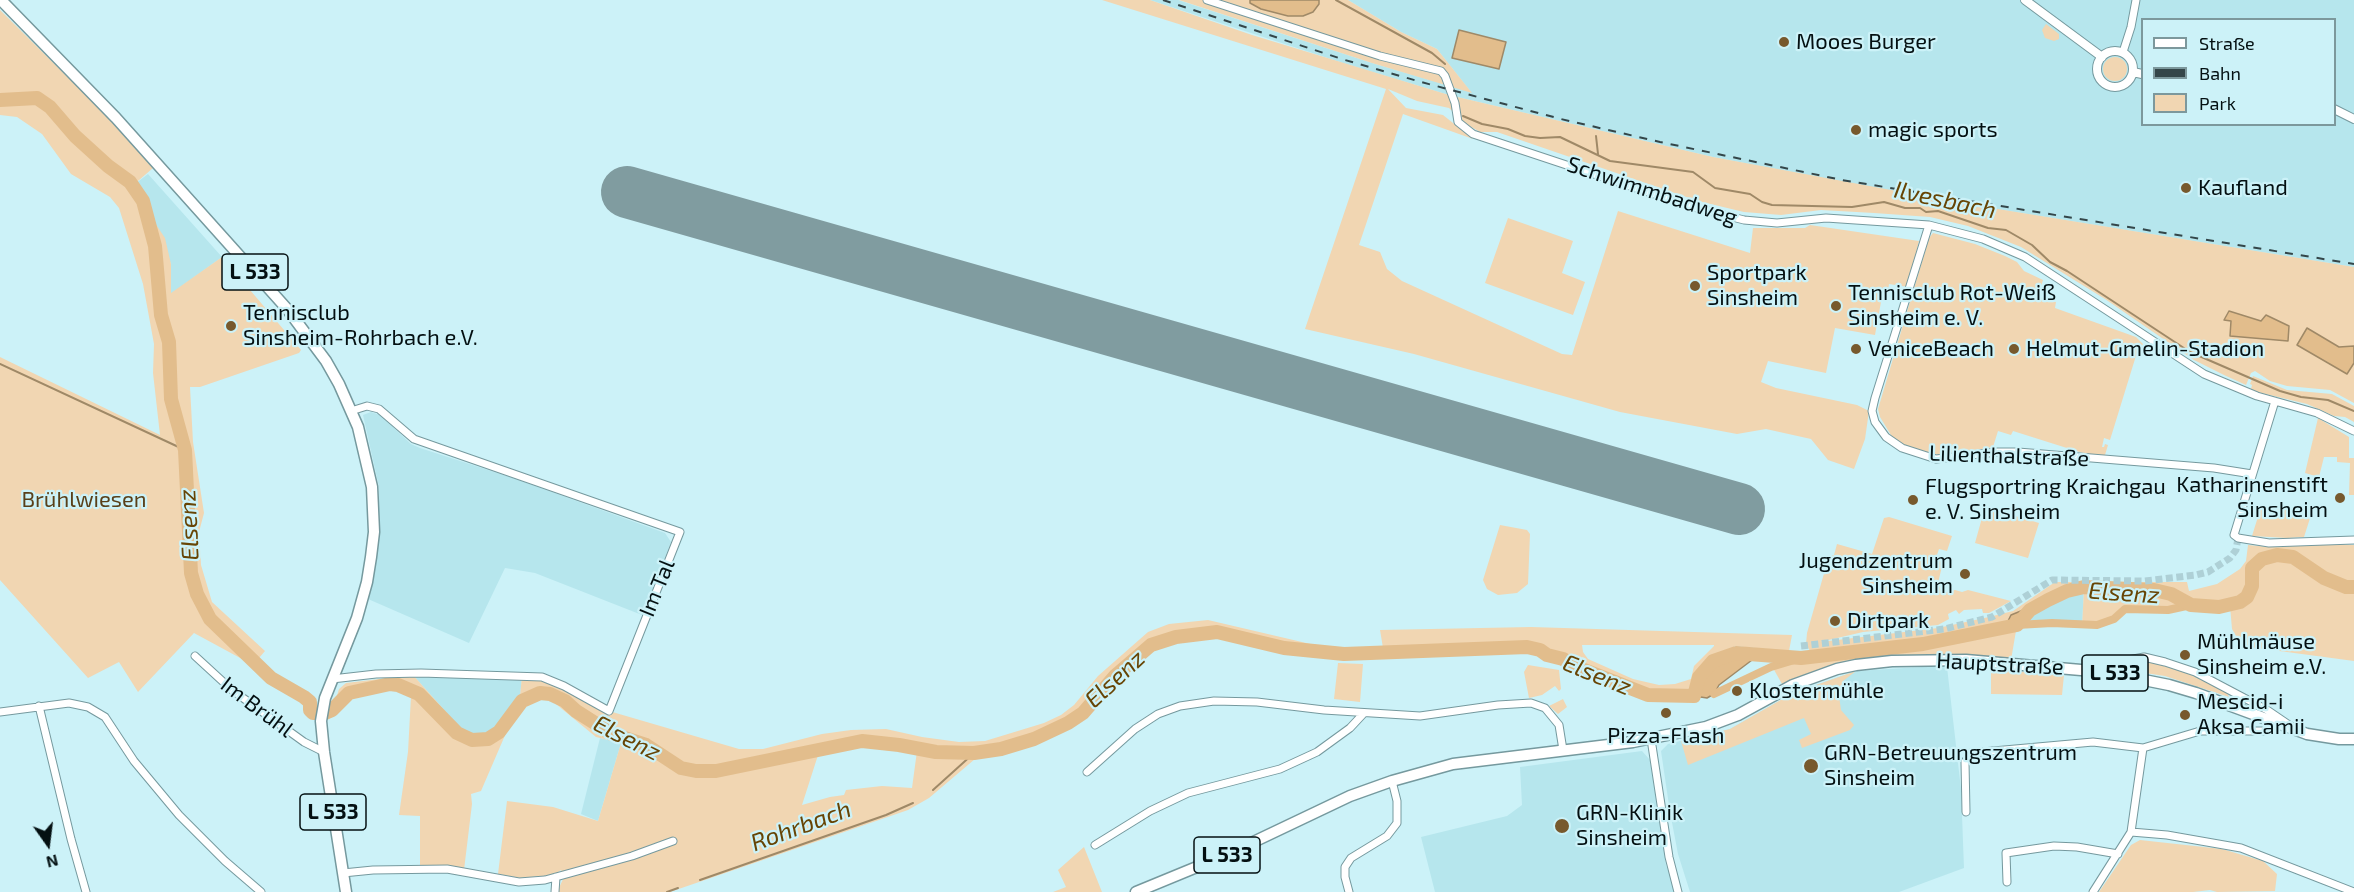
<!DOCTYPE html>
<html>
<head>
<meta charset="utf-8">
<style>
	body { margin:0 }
	#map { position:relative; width:2354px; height:892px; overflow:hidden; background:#ccf2f8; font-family:"Exo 2",sans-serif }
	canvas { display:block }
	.legend { position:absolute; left:2141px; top:18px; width:195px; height:108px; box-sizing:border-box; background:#ccf2f8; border:2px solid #7c989c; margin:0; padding:8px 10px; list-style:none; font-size:18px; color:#041012 }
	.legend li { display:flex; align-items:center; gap:12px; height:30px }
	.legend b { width:30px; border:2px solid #7c989c }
	.north { position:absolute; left:18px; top:814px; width:60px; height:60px; -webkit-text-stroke:4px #ccf2f8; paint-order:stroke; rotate:166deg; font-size:16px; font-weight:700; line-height:24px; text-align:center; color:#041012 }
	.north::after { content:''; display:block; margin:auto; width:21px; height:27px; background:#041012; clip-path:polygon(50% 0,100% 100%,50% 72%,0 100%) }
</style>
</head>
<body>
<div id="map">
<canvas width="2354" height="892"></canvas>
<ul class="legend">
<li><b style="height:8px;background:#fff"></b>Straße</li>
<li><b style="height:8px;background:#344649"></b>Bahn</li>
<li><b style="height:16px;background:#f1d6b2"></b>Park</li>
</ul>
<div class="north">N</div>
</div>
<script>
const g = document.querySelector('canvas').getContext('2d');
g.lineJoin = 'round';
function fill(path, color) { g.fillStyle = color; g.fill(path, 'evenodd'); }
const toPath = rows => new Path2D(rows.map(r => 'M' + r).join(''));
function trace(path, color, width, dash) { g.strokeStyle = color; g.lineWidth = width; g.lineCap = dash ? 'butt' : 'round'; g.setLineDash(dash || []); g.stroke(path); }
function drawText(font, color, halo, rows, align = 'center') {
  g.font = font + ' "Exo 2",sans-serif'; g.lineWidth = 4.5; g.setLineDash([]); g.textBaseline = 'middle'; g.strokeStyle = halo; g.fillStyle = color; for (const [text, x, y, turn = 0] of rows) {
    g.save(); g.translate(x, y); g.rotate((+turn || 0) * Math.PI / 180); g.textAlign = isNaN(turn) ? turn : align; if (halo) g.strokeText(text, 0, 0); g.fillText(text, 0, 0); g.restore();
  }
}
const built = toPath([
	[1150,0,1178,0,1372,63,1471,92,1437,49,1401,32,1348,0,2354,0,2354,267,1923,197,1713,157,1449,95,1343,63],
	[2142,20,2334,20,2334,124,2142,124],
	[148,174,222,257,171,294,171,264,150,217,131,187],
	[371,412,380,415,411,444,420,448,516,479,665,533,671,542,642,615,535,573,505,568,469,643,368,599,378,548,379,522,379,487,363,415],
	[2084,587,2082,627,2050,624,2017,625,2030,610,2048,600,2067,591],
	[1921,667,1947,667,1961,789,1964,868,1899,892,1690,892,1678,854,1670,812,1661,751,1668,744,1730,729,1793,693,1856,671],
	[420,671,502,672,522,676,520,697,490,734,472,738,462,730,413,675],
	[600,738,621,743,598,821,581,814],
	[1642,751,1650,760,1666,865,1677,892,1435,892,1421,837,1507,816,1522,805,1520,767]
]);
const green = toPath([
	[1102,0,1150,0,1252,35,1449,95,1713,157,1961,203,2354,267,2354,403,2330,390,2287,386,2270,381,2255,371,2251,373,2246,385,2224,375,2194,360,2105,299,2021,247,1968,226,1930,217,1874,213,1821,210,1781,215,1744,212,1698,201,1497,132,1480,132,1466,124,1449,108,1417,101,1388,89,1406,108,1443,115,1473,139,1403,114,1359,245,1380,252,1387,269,1402,281,1562,354,1572,355,1618,211,1750,253,1753,228,1805,228,1810,225,1919,241,1908,287,1889,284,1888,291,1883,291,1875,335,1835,328,1826,373,1768,361,1761,382,1776,388,1857,405,1869,411,1865,439,1854,469,1828,460,1811,439,1766,429,1737,434,1620,412,1414,354,1305,329,1386,89],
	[1179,0,1348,0,1401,32,1437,49,1472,93,1372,63],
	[0,10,118,127,153,168,131,187,165,238,171,264,171,293,222,257,301,350,299,353,200,387,190,387,193,442,204,513,199,532,201,565,212,602,265,651,253,665,194,633,138,692,119,662,88,678,0,580,0,357,160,435,153,373,154,344,143,284,119,208,110,197,71,174,42,134,17,117,0,115],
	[2046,24,2059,34,2059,39,2054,41,2045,38,2042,30],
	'2103 69a12 12 0 1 1 24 0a12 12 0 1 1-24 0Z',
	[1508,218,1573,241,1562,273,1585,282,1573,315,1485,283],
	[1933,233,1975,244,2005,256,2017,262,2024,271,2043,280,2038,297,2056,302,2055,308,2136,337,2143,344,2142,346,2139,346,2110,440,2104,438,2102,447,2104,447,2105,444,2108,445,2105,455,2089,455,2013,431,2011,435,1998,431,1993,447,1943,456,1913,449,1894,440,1880,417,1878,409,1929,238],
	[2253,376,2287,390,2332,394,2354,406,2354,422,2345,417,2334,416,2307,404,2245,389,2231,383,2232,381,2251,389,2252,385,2250,384],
	[2318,418,2349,437,2349,458,2354,458,2354,495,2349,495,2350,463,2337,462,2337,457,2324,457,2319,477,2305,473],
	[1985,507,2039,523,2028,558,1975,543],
	[2261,507,2312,512,2304,537,2287,538,2252,536],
	[1889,517,1952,536,1947,551,1939,549,1937,555,1944,558,1938,583,1942,593,1955,590,1962,592,1968,590,2011,601,1989,613,1983,613,1982,609,1964,610,1959,614,1956,610,1948,614,1949,619,1938,625,1863,632,1820,642,1938,628,1989,617,2013,611,2055,582,2187,582,2189,591,2217,584,2240,569,2246,561,2248,545,2269,547,2335,544,2354,545,2354,661,2242,646,2232,629,2230,606,2214,611,2193,605,2169,611,2122,612,2116,621,2100,626,2082,627,2084,588,2067,591,2025,608,2007,621,2005,626,2017,625,2011,660,1909,655,1866,658,1840,663,1782,684,1773,668,1814,658,1806,644,1807,633,1829,556,1834,555,1837,544,1872,554,1884,518],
	[1500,525,1527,530,1530,534,1528,584,1517,593,1498,595,1487,589,1483,580],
	[1208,620,1319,646,1353,649,1383,648,1380,630,1531,627,1792,635,1789,651,1734,646,1736,653,1713,661,1699,677,1693,697,1671,699,1624,692,1574,669,1527,652,1486,650,1444,651,1367,658,1321,657,1217,634,1175,639,1153,645,1117,676,1083,715,1047,734,1000,752,975,759,929,798,908,810,670,892,557,892,564,877,561,870,554,875,520,878,498,874,507,801,553,807,598,821,621,743,596,737,545,695,530,699,506,733,481,791,471,794,472,804,464,870,420,866,420,816,399,815,408,752,411,696,394,689,375,690,346,696,335,702,339,689,346,683,413,675,462,730,472,738,479,737,490,734,516,704,520,696,522,676,542,677,609,711,739,749,763,749,822,734,851,730,886,729,922,737,959,742,985,741,1044,723,1061,715,1074,705,1098,676,1148,632,1169,624],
	[1582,645,1714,645,1714,646,1694,666,1691,679,1675,684,1659,685,1633,679,1588,659,1583,652],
	[858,746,917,751,912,788,882,786,846,790,844,795,830,797,802,805,819,752],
	[2145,660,2185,672,2227,692,2229,697,2165,676,2112,668,2118,663],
	[1338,663,1363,664,1360,702,1334,699],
	[1528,665,1559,670,1561,689,1559,691,1555,686,1542,695,1529,698,1524,672],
	[1991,669,2064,675,2062,695,1991,694],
	[1856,671,1843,681,1839,696,1841,710,1854,725,1850,730,1802,748,1799,740,1811,734,1804,718,1688,765,1681,741,1730,729,1793,693],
	[1563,699,1567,707,1558,714,1549,706],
	[2140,840,2222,849,2263,861,2277,874,2275,891,2217,892,2210,890,2193,892,2099,892,2131,845],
	[1084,847,1102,892,1053,892,1066,887,1058,870]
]);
const water = toPath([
	[1250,0,1319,0,1319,4,1313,12,1303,16,1288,16,1261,9,1250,3,1250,0],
	[1459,30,1506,42,1499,69,1452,58,1459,30],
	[2229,311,2261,321,2266,315,2289,326,2288,341,2230,336,2231,321,2224,320,2229,311],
	[2307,328,2339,347,2354,346,2354,363,2347,374,2297,345,2307,328],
	[2048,600,2030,610,2017,625,2006,625,2011,615,2048,600],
	[1742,652,1760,654,1719,685,1714,694,1707,698,1694,696,1699,677,1713,661,1742,652]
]);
const stream = toPath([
	[1336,0,1432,53,1445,64],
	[1463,116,1482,124,1508,129,1525,136,1540,138,1560,137,1610,161,1693,172,1715,188,1750,194,1762,202,1772,205,1852,207,1884,202,1905,208,1920,208,1926,212,1938,211,1988,228,2006,230,2032,245,2050,262,2067,271,2190,352,2280,391,2301,397,2328,400,2354,411],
	[1596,136,1598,154],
	[0,364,185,450],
	[933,790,974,753],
	[700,880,886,815,913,803],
	[667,892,678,888]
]);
const canal = toPath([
	[2017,625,2052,623,2097,625,2114,619,2125,609,2168,610,2191,605],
	[1714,694,1771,667,1801,658]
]);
const river = toPath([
	[0,100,37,98,50,107,75,136,108,166,130,182,143,201,155,246,161,315,169,342,171,399,185,450,191,573,197,594,210,619,271,678,304,697,310,702,310,710,313,713,325,713,332,710,349,693,390,684,398,685,419,694,457,733,472,740,488,739,499,732,522,701,540,693,550,694,565,701,576,711,612,734,646,745,681,768,696,771,716,771,862,741,899,745,936,752,974,753,1001,749,1034,739,1068,723,1083,713,1115,676,1151,645,1176,637,1217,632,1284,648,1344,654,1527,647,1540,650,1547,655,1563,659,1574,666,1648,695,1694,696,1699,677,1713,661,1736,653,1801,658,1923,644,2017,625,2030,610,2048,600,2067,591,2084,587,2154,590,2171,594,2191,605,2219,607,2240,602,2247,597,2252,586,2252,568,2262,559,2277,555,2293,557,2324,578,2346,587,2354,587]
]);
const runway = toPath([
	[627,192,1739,509]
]);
const minorTunnel = toPath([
	[1801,646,1944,629,1992,617,2052,580,2145,581,2196,575,2208,572,2230,558,2236,550,2238,538]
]);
const minor = toPath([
	[1207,0,1380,56,1441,71,1445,76,1455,103,1458,122,1473,134,1693,207,1744,220,1777,223,1826,218,1929,225,1983,239,2025,257,2204,374,2257,396,2317,413,2354,431],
	[2123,52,2131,27,2136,0],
	[1929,225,1875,398,1872,411,1875,422,1886,437,1902,448,1936,459,1997,452,2018,452,2214,468,2252,474],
	[2275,401,2234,535,2238,538,2269,543,2354,540],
	[195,656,232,690,304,742,324,752],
	[2104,672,2117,662,2144,657,2165,662,2195,672,2267,710,2289,725],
	[332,679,376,674,421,673,542,677,564,686,609,711,680,532,414,439,379,409,367,406,351,411],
	[39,706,71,839,86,892],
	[0,712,69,703,88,707,105,717,134,761,179,815,225,861,261,892],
	[1651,739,1669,857,1678,892],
	[1087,772,1135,729,1158,714,1180,706,1214,701,1257,702,1324,710,1420,716,1498,705,1531,703,1545,708,1559,725,1563,750],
	[1966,812,1965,762,1971,753,2093,742,2143,748,2200,731,2271,731,2278,724],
	[2131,832,2167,835,2241,848,2354,892],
	[1095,845,1150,811,1188,793,1280,769,1317,752,1350,728,1364,713],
	[343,873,373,870,447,869,519,882,545,880,632,856,673,841],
	[2007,882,2006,853,2054,846,2077,847,2118,854],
	[555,892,556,877],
	[1349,892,1345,877,1345,867,1351,858,1387,836,1397,823,1397,801,1392,781],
	[2093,892,2131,832,2143,748]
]);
const tertiary = toPath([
	[2025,0,2102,57],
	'2097 69a18 18 0 1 1 36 0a18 18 0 1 1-36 0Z',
	[2133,72,2142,74],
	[2334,109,2354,119]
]);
const primary = toPath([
	[1,0,116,118,288,310,326,361,339,384,358,427,372,487,374,532,371,557,367,582,357,618,325,698,321,721,324,752,346,892],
	[1136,892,1226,855,1350,796,1392,781,1453,764,1633,742,1706,727,1738,715,1793,685,1837,669,1856,665,1892,661,1966,660,2104,672,2169,685,2196,693,2307,734,2339,739,2354,739]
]);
const rail = toPath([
	[1163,0,1345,60,1421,82,1561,119,1660,142,1842,180,2354,264]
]);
const markers = [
	[1784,42,6,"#77592d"],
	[1856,130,6,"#77592d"],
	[2186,188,6,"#77592d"],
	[1695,286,6,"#77592d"],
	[1836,306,6,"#77592d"],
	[231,326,6,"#77592d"],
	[1856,349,6,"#77592d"],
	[2014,349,6,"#77592d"],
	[2340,498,6,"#77592d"],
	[1913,500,6,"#77592d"],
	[1965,574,6,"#77592d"],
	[1835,621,6,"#77592d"],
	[2185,655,6,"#77592d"],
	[1737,691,6,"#77592d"],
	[1666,713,6,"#77592d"],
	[2185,715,6,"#77592d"],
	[1811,766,8,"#77592d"],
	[1562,826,8,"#77592d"]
];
const shields = [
	[255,272,66],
	[2115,673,66],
	[333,812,66],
	[1227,855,66]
];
const shieldNames = [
	["L 533",255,272],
	["L 533",2115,673],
	["L 533",333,812],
	["L 533",1227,855]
];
const poiNames = [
	["Mooes Burger",1796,42],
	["magic sports",1868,130],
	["Kaufland",2198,188],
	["Sportpark",1707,273],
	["Sinsheim",1707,298],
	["Tennisclub Rot-Weiß",1848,293],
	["Sinsheim e. V.",1848,318],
	["Tennisclub",243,313],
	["Sinsheim-Rohrbach e.V.",243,338],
	["VeniceBeach",1868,349],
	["Helmut-Gmelin-Stadion",2026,349],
	["Katharinenstift",2328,485,"right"],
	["Sinsheim",2328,510,"right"],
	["Flugsportring Kraichgau",1925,487],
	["e. V. Sinsheim",1925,512],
	["Jugendzentrum",1953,561,"right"],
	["Sinsheim",1953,586,"right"],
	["Dirtpark",1847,621],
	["Mühlmäuse",2197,642],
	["Sinsheim e.V.",2197,667],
	["Klostermühle",1749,691],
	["Mescid-i",2197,702],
	["Aksa Camii",2197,727],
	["Pizza-Flash",1666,736,"center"],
	["GRN-Betreuungszentrum",1824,753],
	["Sinsheim",1824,778],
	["GRN-Klinik",1576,813],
	["Sinsheim",1576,838]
];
const streetNames = [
	["Schwimmbadweg",1652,191,18],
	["Lilienthalstraße",2009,456,2],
	["Im Tal",657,588,-68],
	["Hauptstraße",2000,664,3],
	["Im Brühl",257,707,37]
];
const parkNames = [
	["Brühlwiesen",84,500]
];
const waterNames = [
	["Ilvesbach",1945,200,12],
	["Elsenz",189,525,-93],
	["Elsenz",2124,593,4],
	["Elsenz",1597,675,22],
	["Elsenz",1115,679,-43],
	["Elsenz",627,738,27],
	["Rohrbach",801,826,-20]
];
fill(built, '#b6e6ed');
fill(green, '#f1d6b2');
fill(water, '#e2bd8c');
trace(water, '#9f8967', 1.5);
trace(stream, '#9f8967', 2);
trace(canal, '#e2bd8c', 8);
trace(river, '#e2bd8c', 14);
trace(runway, '#809ca0', 52);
trace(minorTunnel, '#aed0d6', 7, [7, 3.5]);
trace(minor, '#75999e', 9);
trace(tertiary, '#75999e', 10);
trace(primary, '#75999e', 13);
trace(minor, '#fff', 7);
trace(tertiary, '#fff', 8);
trace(primary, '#fff', 10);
trace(rail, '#344649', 2, [8, 8]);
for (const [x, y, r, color] of markers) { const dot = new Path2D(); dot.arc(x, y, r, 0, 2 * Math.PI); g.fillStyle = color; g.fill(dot); trace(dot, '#ccf2f8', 2); }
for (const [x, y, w] of shields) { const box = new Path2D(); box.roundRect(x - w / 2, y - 18, w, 36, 4.5); g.fillStyle = '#ccf2f8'; g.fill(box); trace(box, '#041012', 1.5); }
drawText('bold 21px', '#041012', null, shieldNames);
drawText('22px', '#041012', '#ccf2f8', poiNames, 'left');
drawText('22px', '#041012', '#ccf2f8', streetNames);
drawText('22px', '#5a4019', '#ccf2f8', parkNames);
drawText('italic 24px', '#674404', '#ccf2f8', waterNames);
</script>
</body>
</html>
